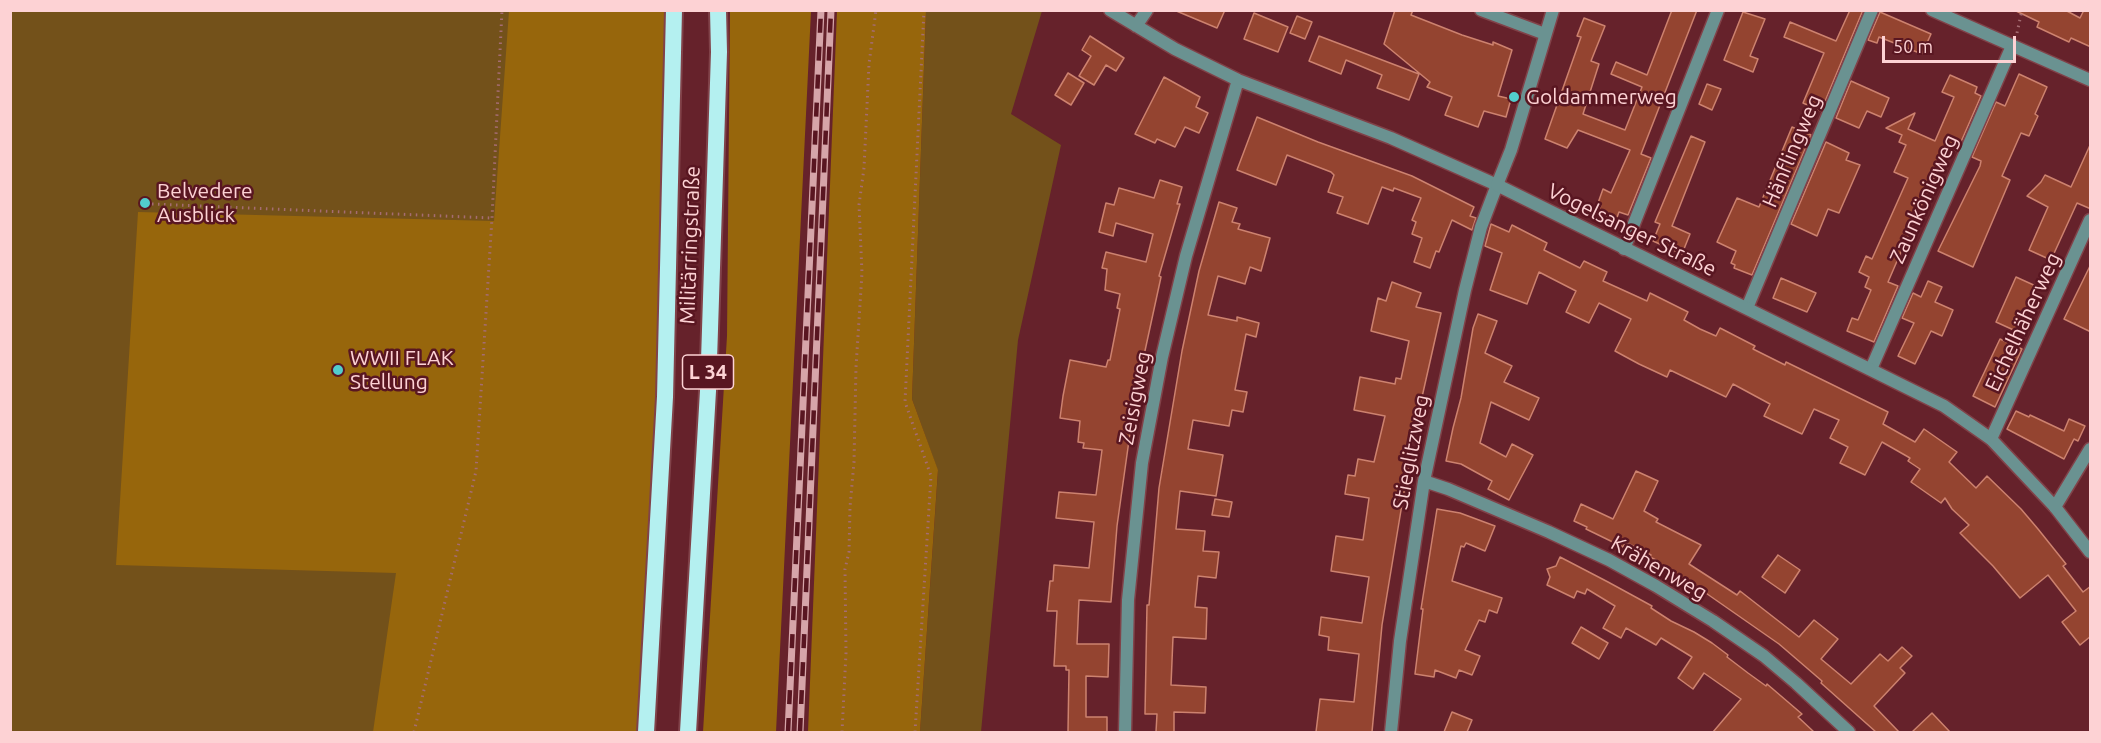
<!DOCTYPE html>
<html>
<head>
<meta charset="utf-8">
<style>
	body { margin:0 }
	#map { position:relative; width:2101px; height:743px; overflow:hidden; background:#66222b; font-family:Ubuntu,sans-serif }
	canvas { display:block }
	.frame { position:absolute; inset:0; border:12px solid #fdd2d4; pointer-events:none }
	.scale { position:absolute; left:1882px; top:36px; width:134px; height:27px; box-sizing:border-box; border:3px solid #fdd2d4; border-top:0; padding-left:8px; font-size:18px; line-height:21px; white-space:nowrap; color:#fdd2d4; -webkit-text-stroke:4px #591621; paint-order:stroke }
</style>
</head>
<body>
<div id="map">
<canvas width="2101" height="743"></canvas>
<div class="frame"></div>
<div class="scale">50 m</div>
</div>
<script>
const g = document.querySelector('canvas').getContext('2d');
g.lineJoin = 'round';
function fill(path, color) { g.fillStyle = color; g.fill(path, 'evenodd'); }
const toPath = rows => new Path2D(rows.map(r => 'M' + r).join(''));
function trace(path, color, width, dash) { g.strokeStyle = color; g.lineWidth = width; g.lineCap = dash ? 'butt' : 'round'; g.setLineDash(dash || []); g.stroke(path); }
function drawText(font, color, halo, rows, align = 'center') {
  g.font = font + ' Ubuntu,sans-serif'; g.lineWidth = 5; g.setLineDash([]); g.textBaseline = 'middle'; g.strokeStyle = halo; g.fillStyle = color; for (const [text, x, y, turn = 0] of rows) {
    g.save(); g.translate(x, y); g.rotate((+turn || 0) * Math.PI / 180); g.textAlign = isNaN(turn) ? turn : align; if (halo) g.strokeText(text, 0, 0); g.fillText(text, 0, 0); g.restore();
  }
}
const green = toPath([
	[10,11,665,11,640,732,11,732],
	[926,11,1042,11,1011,114,1061,145,1018,340,981,732,920,732,938,471,912,399]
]);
const forest = toPath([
	[509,11,665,11,665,213,640,732,373,732,396,573,116,565,138,212,494,221],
	[730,11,811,11,776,732,703,732,727,336],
	[837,11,926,11,912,399,938,470,920,732,808,732]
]);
const building = toPath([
	[1174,10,1225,10,1217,28,1174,10],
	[1395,10,1413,10,1411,15,1462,35,1493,45,1493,42,1512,50,1498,96,1511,99,1506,117,1484,111,1478,127,1445,115,1452,97,1427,87,1430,82,1384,44,1395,10],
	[1672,10,1697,10,1641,154,1651,158,1628,215,1619,212,1616,220,1598,213,1601,205,1598,203,1603,189,1611,193,1630,150,1578,130,1567,148,1545,139,1581,37,1577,36,1584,18,1605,26,1591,61,1599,64,1583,114,1625,130,1642,87,1611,74,1616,62,1647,75,1672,10],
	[1850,10,1863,10,1821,111,1803,103,1824,53,1784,37,1790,22,1836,41,1850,10],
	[2014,10,2065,10,2080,18,2084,10,2091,10,2091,47,2071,38,2069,42,2037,27,2039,22,2014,10],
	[1743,12,1765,19,1750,56,1758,59,1753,72,1724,60,1743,12],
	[1880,12,1931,34,1922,54,1879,37,1877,43,1868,40,1880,12],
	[1254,13,1288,27,1278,52,1244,39,1254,13],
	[1297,16,1312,22,1305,39,1290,33,1297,16],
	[1090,36,1124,58,1116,71,1106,65,1094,85,1079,76,1091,56,1082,50,1090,36],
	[1319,36,1419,74,1409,100,1377,88,1382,75,1346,60,1341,74,1309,61,1319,36],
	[1068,73,1084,83,1071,105,1055,95,1068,73],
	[2019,74,2047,87,2035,114,2038,116,2029,136,2021,133,2002,176,2010,180,1973,267,1938,251,1980,166,1981,161,1972,157,1996,102,2005,106,2019,74],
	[1950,75,1977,87,1975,93,1981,96,1957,151,1948,147,1917,215,1888,282,1898,286,1874,342,1847,331,1852,318,1858,320,1871,290,1865,287,1869,277,1859,272,1866,256,1872,259,1908,178,1894,172,1906,145,1899,142,1902,135,1886,128,1915,113,1908,129,1935,141,1954,97,1942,92,1950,75],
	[1164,77,1200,97,1196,107,1208,113,1199,133,1185,127,1175,147,1157,139,1155,143,1135,134,1164,77],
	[1851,81,1889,98,1881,117,1867,111,1859,128,1836,118,1851,81],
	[1707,84,1721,89,1712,110,1699,104,1707,84],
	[1257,117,1318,142,1412,176,1474,207,1470,216,1476,218,1472,230,1452,220,1439,252,1436,251,1430,268,1414,262,1422,238,1412,234,1416,222,1412,220,1421,198,1394,188,1393,191,1382,187,1368,224,1337,213,1343,197,1328,192,1334,175,1331,172,1287,155,1276,185,1237,170,1257,117],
	[1792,127,1811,135,1752,275,1734,268,1735,265,1731,263,1736,251,1717,242,1737,198,1759,207,1792,127],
	[1691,136,1705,142,1672,226,1690,234,1682,254,1653,241,1660,224,1655,222,1691,136],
	[1826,142,1849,153,1846,160,1860,165,1839,213,1828,209,1817,236,1791,224,1826,142],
	[2091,143,2091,209,2077,203,2051,260,2029,250,2048,207,2027,196,2041,182,2045,175,2071,187,2091,143],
	[1160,180,1182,187,1177,204,1180,204,1159,276,1161,277,1138,383,1135,383,1129,419,1132,419,1117,526,1111,602,1079,600,1077,644,1109,644,1108,677,1086,676,1086,717,1107,717,1107,732,1068,732,1069,670,1066,670,1066,666,1054,666,1057,611,1047,611,1050,581,1053,581,1054,565,1089,568,1094,522,1056,518,1059,492,1096,495,1102,450,1083,448,1084,443,1078,442,1080,421,1060,418,1063,396,1070,360,1106,367,1108,360,1110,360,1120,309,1117,308,1120,294,1105,290,1107,269,1102,268,1106,252,1146,262,1153,234,1116,223,1113,236,1099,232,1106,203,1114,205,1119,188,1154,198,1160,180],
	[1219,202,1237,208,1232,222,1240,224,1238,229,1270,238,1261,271,1250,267,1245,284,1218,276,1208,315,1237,321,1237,317,1259,323,1256,337,1246,334,1235,390,1247,392,1243,412,1232,410,1229,426,1193,420,1188,449,1223,455,1216,496,1180,491,1176,529,1205,531,1203,551,1219,552,1216,578,1198,576,1195,607,1207,608,1206,639,1173,637,1171,685,1206,687,1205,713,1174,712,1174,732,1156,732,1157,714,1145,714,1147,605,1149,605,1159,488,1182,351,1199,271,1219,202],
	[1491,224,1509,232,1512,225,1547,243,1544,250,1580,268,1584,261,1607,272,1603,281,1647,301,1650,293,1688,312,1684,320,1700,329,1716,336,1720,328,1755,346,1753,349,1785,365,1786,362,1888,412,1883,424,1915,442,1924,429,1957,452,1949,462,1976,488,1987,476,2021,509,2038,529,2066,564,2063,566,2083,592,2091,586,2091,636,2080,645,2062,622,2076,611,2048,575,2020,598,1993,566,1960,533,1969,525,1952,509,1945,498,1941,503,1911,482,1920,469,1908,461,1910,458,1882,442,1865,475,1840,463,1848,447,1830,438,1839,420,1814,409,1802,434,1764,416,1770,404,1733,384,1726,397,1670,370,1667,377,1639,364,1615,351,1631,319,1599,303,1589,323,1566,312,1576,291,1539,272,1527,304,1490,290,1502,253,1485,246,1491,224],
	[2091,264,2091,332,2064,319,2091,264],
	[2016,277,2038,287,2018,332,1996,322,2016,277],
	[1781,278,1816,293,1807,312,1773,298,1781,278],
	[1928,281,1942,287,1935,302,1953,310,1942,336,1931,331,1915,364,1898,356,1914,323,1902,318,1913,293,1921,297,1928,281],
	[1392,282,1421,293,1416,307,1441,313,1406,468,1408,468,1382,625,1372,732,1316,732,1320,699,1354,702,1359,654,1328,650,1329,637,1319,635,1321,617,1362,623,1369,577,1331,571,1336,536,1363,540,1369,498,1345,494,1348,475,1355,476,1358,459,1374,462,1385,416,1354,410,1360,377,1395,384,1396,378,1401,379,1409,341,1371,331,1378,298,1386,301,1392,282],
	[1478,314,1497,321,1485,353,1512,366,1504,382,1539,398,1529,420,1491,402,1480,443,1506,457,1512,444,1533,455,1509,500,1488,489,1492,481,1461,464,1446,461,1453,428,1461,398,1473,328,1478,314],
	[2000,339,2022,349,1995,407,1973,396,2000,339],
	[2016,411,2029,417,2030,415,2064,431,2069,419,2085,426,2078,441,2074,439,2064,459,2007,429,2016,411],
	[1636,471,1658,481,1644,511,1658,519,1656,522,1701,545,1689,564,1737,595,1740,591,1799,637,1814,620,1838,639,1821,659,1851,684,1880,654,1888,661,1902,647,1912,656,1900,668,1905,673,1874,706,1899,732,1876,732,1821,683,1822,681,1779,644,1690,582,1654,563,1656,560,1650,557,1651,555,1625,542,1623,547,1586,529,1587,527,1574,521,1581,504,1613,519,1636,471],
	[1215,499,1232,502,1229,517,1212,515,1215,499],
	[1437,509,1460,513,1495,526,1485,551,1466,543,1464,547,1461,546,1452,581,1502,598,1497,613,1489,610,1485,622,1479,620,1465,650,1480,656,1472,675,1459,670,1456,678,1435,670,1434,677,1415,674,1423,609,1421,609,1437,509],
	[1778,555,1800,570,1785,593,1762,577,1778,555],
	[1560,557,1608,582,1652,606,1651,608,1671,621,1694,632,1712,643,1728,655,1727,657,1748,673,1766,686,1767,684,1802,714,1798,717,1814,732,1713,732,1741,699,1704,673,1693,689,1678,678,1692,657,1661,638,1656,645,1626,628,1621,638,1603,628,1615,606,1587,589,1585,594,1577,591,1574,598,1547,585,1550,577,1547,569,1556,566,1560,557],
	[1581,627,1608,643,1599,659,1572,643,1581,627],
	[1452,712,1472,720,1467,732,1444,732,1452,712],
	[1932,713,1950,732,1912,732,1932,713]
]);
const path = toPath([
	[2017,33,2022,10],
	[152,204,492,218],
	[414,732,476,471,492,218,502,10],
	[842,732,846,653,845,569,849,552,850,507,854,462,856,367,862,273,859,205,864,168,869,64,876,10],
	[915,732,931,476,905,402,924,10]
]);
const minor = toPath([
	[1110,10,1175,49,1238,80,1391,138,1497,185,1481,227,1465,290,1424,481,1400,641,1391,732],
	[1481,10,1545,34],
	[1932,10,2090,80],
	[1136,26,1147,10],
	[1624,249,1718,10],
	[1747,308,1872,10],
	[1871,369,2012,46],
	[1991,439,2090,220],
	[1424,481,1448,489,1549,532,1609,560,1656,586,1713,621,1764,656,1796,683,1849,732],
	[2055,507,2090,449],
	[1125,732,1128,600,1142,463,1162,357,1186,256,1238,80]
]);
const tertiary = toPath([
	[1553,10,1511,150,1497,185,1944,406,1991,439,2055,507,2090,552]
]);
const trunk = toPath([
	[646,732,665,397,674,10],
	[688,732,708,391,719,52,718,10]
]);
const rail = toPath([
	[788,732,821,10],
	[800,732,831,10]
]);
const markers = [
	[1514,97,6,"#52cdcd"],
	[145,203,6,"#52cdcd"],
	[338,370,6,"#52cdcd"]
];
const shields = [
	[708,372,51]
];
const shieldNames = [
	["L 34",708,372]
];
const poiNames = [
	["Goldammerweg",1526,97],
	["Belvedere",157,191],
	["Ausblick",157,215],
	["WWII FLAK",350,358],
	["Stellung",350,382]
];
const streetNames = [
	["Hänflingweg",1792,151,-67],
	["Zaunkönigweg",1924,199,-66],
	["Vogelsanger Straße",1632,230,26],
	["Militärringstraße",690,245,-88],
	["Eichelhäherweg",2023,322,-65],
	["Zeisigweg",1135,398,-79],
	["Stieglitzweg",1411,452,-79],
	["Krähenweg",1659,568,30]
];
fill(green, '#73511a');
fill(forest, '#97660c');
fill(building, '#944430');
trace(building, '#cd826f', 1.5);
trace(minor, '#814249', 15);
trace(tertiary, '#814249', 15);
trace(trunk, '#814249', 20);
trace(path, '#a56c72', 3, [1.5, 4.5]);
trace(minor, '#6a9291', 12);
trace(tertiary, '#6a9291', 12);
trace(trunk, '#b4f0f0', 16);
trace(rail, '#d6a5a9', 7);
trace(rail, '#591621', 4.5, [14]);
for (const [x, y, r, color] of markers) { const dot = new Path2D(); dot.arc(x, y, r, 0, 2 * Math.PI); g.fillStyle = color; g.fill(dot); trace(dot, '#591621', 2); }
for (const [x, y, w] of shields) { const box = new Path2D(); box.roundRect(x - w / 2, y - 17, w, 34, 4.5); g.fillStyle = '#591621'; g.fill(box); trace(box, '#fdd2d4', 1.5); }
drawText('bold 20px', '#fdd2d4', null, shieldNames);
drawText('21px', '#fdd2d4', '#591621', poiNames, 'left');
drawText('21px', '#fdd2d4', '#591621', streetNames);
</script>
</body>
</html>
